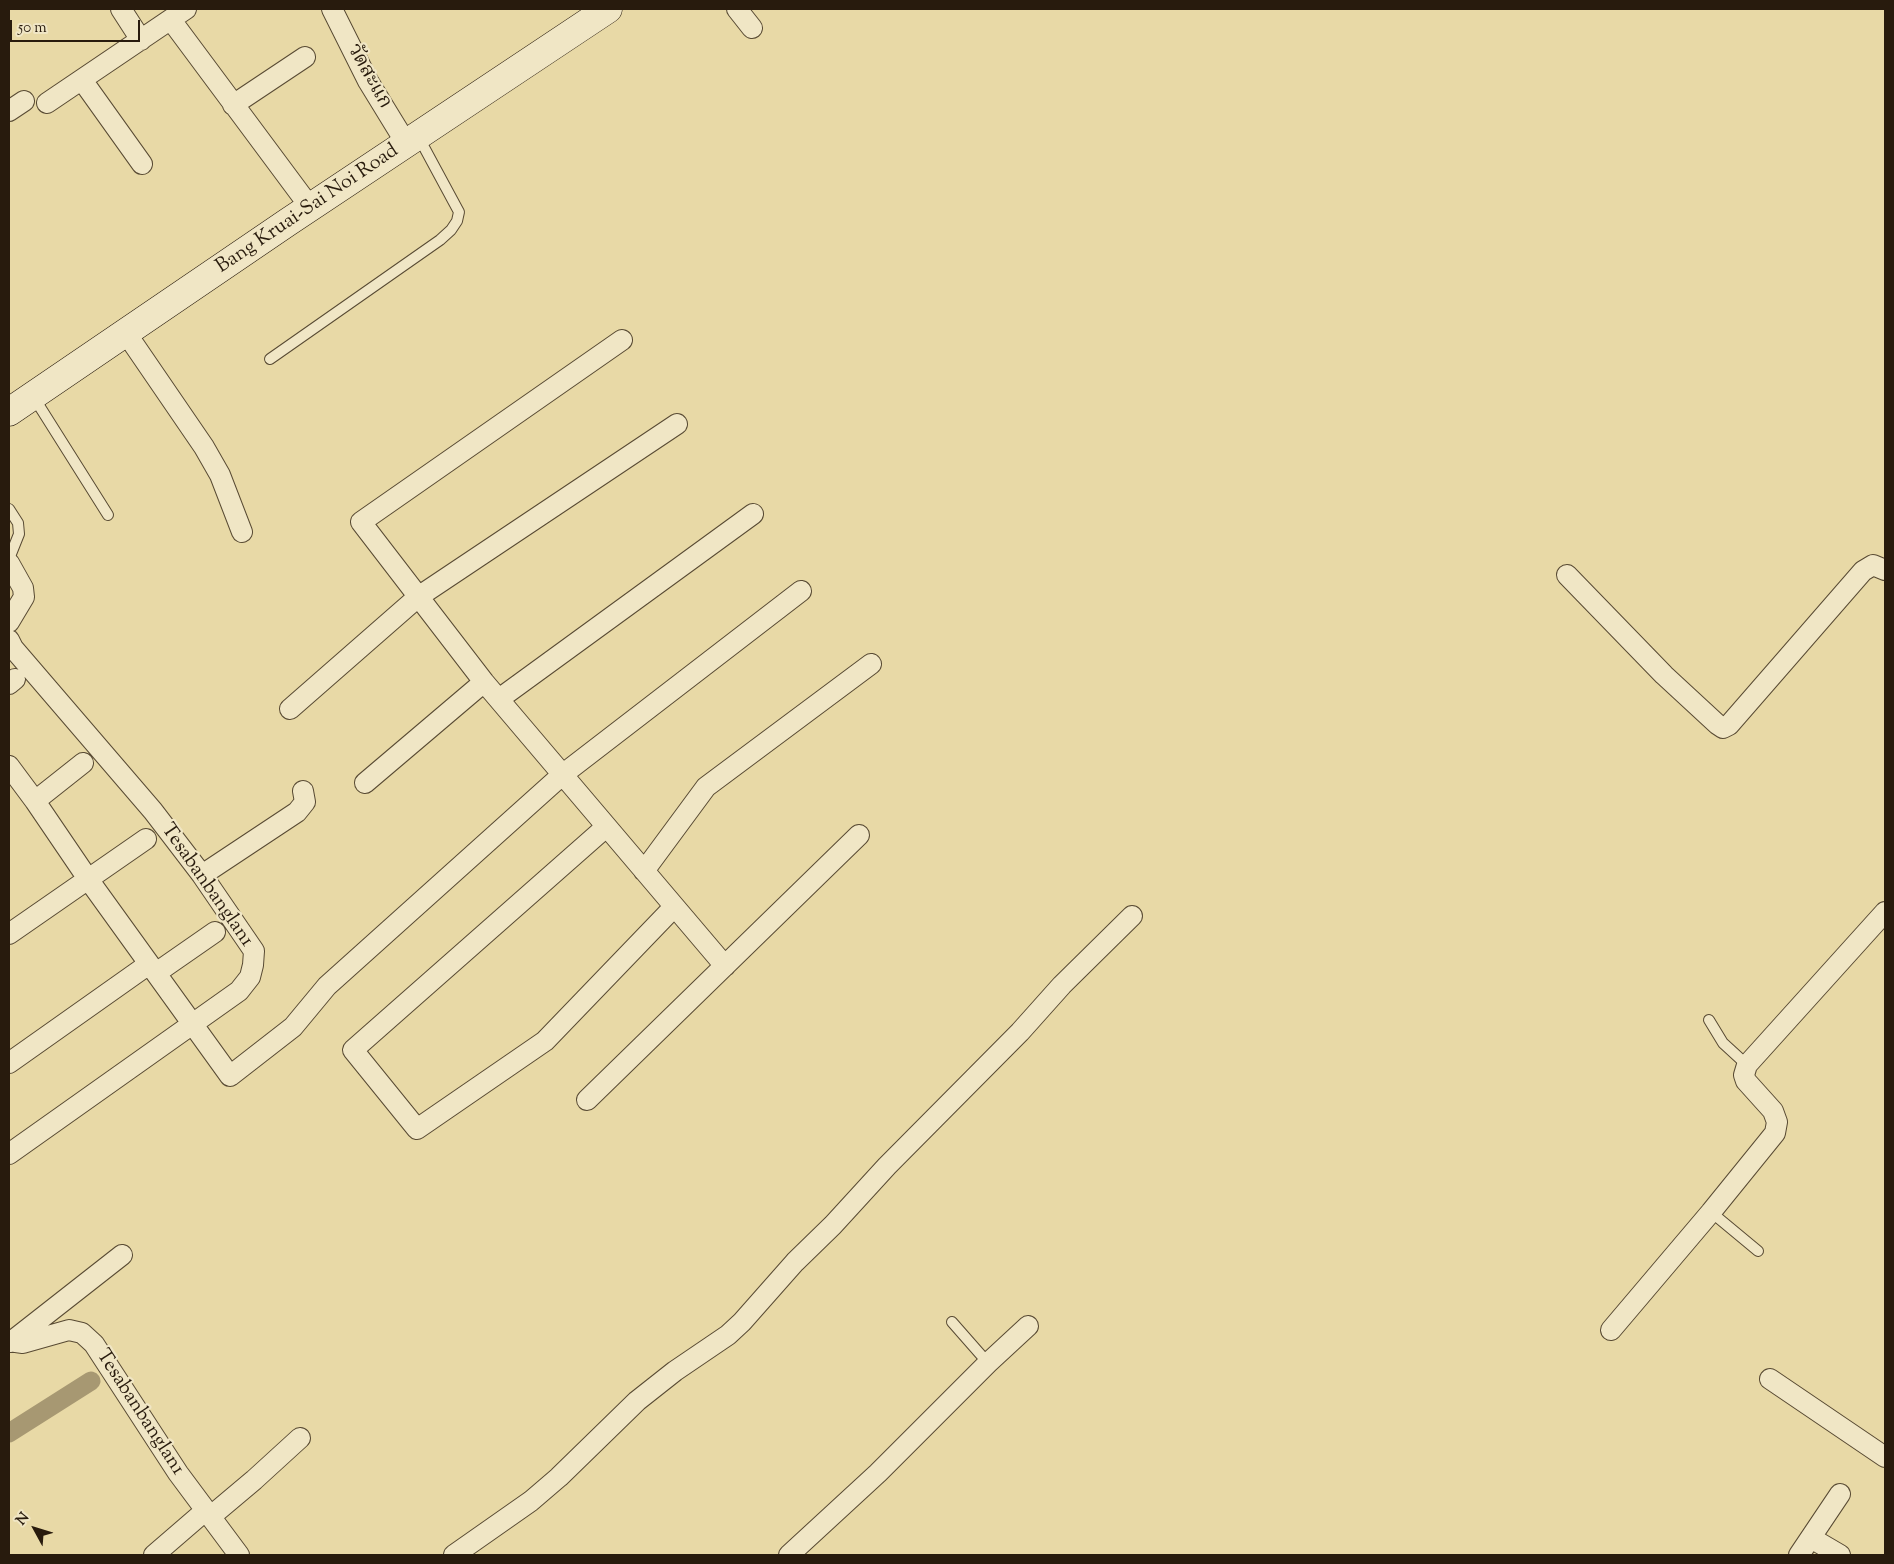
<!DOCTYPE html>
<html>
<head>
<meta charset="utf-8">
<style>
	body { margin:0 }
	#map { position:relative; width:1894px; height:1564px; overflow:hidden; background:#e8d9a6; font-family:"Sorts Mill Goudy",serif }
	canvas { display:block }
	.frame { position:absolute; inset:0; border:10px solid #281b0d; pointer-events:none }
	.north { position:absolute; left:10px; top:1504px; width:50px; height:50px; -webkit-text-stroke:4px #f0e6c5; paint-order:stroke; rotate:309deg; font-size:14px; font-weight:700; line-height:20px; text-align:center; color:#281b0d }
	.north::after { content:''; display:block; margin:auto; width:18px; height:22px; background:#281b0d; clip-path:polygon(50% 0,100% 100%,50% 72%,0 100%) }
	.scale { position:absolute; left:10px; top:20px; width:130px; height:22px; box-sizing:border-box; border:2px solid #281b0d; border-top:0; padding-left:6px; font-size:15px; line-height:18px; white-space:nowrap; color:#281b0d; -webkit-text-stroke:4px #f0e6c5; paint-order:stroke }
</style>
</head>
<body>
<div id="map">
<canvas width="1894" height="1564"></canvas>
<div class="frame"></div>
<div class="north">N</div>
<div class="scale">50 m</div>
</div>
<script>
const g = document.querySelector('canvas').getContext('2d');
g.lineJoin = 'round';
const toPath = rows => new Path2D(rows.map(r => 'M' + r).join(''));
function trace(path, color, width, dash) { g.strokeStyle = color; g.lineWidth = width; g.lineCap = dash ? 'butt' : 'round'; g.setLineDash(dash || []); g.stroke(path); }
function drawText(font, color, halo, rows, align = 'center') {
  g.font = font + ' "Sorts Mill Goudy","Noto Serif Thai",serif'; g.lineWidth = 4.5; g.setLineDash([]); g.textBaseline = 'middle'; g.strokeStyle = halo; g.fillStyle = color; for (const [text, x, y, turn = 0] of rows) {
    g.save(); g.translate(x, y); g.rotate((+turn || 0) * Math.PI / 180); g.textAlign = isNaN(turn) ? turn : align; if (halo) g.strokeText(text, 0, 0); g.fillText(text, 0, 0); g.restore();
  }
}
const canal = toPath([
	[9,1433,91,1381]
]);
const lane = toPath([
	[270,359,440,240,451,230,457,221,459,212,418,136],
	[33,396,108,515],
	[9,509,18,523,19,534,9,559],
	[1709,1020,1723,1043,1747,1065],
	[1711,1212,1758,1251],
	[952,1322,988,1363]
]);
const street = toPath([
	[121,9,141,40],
	[332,9,368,81,406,143],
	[737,9,752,28],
	[171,20,310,207],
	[82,80,142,164],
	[47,103,186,9],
	[233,105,305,57],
	[9,111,24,101],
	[126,333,204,447,220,475,242,532],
	[622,340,361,522,484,682,725,966],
	[9,563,23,588,24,597,9,622],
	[1567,575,1664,675,1717,724,1723,728,1729,725,1863,571,1873,565,1885,570],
	[9,640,13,648,153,811,202,875,254,951,253,965,250,977,239,991,9,1154],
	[9,684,15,679],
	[499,699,753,514],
	[290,709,418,597,677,424],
	[9,766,35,801,88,879,230,1076,293,1027,327,986,562,775,801,591],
	[365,783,484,682],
	[35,801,83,763],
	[606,827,353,1050,417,1129,545,1041,674,907],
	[644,871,706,787,871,664],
	[202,875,297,812,305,802,303,791],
	[9,934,146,839],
	[156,973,215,932],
	[9,1063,149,964],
	[587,1100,859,835],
	[1611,1330,1711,1212,1775,1133,1777,1122,1773,1111,1746,1081,1744,1075,1747,1065,1885,912],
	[9,1341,23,1343,69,1330,82,1333,94,1344,178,1473,239,1555],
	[11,1342,122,1255],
	[1770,1379,1885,1457],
	[210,1517,254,1480,300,1438],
	[1811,1538,1840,1555],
	[154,1555,205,1511],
	[454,1555,531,1501,559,1477,637,1401,675,1371,728,1335,742,1322,795,1262,833,1225,887,1166,1020,1032,1062,985,1132,916],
	[789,1555,878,1473,988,1363,1028,1326],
	[1799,1555,1840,1494]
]);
const secondary = toPath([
	[9,412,288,222,608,9]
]);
const streetNames = [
	["วัดสะแก",368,77,61],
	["Bang Kruai-Sai Noi Road",308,210,-34],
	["Tesabanbanglan1",206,886,55],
	["Tesabanbanglan1",139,1413,57]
];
trace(canal, '#a79872', 19);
trace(lane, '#584a33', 12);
trace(street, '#584a33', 22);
trace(secondary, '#281b0d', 29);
trace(lane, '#f0e6c5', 10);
trace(street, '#f0e6c5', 20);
trace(secondary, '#f0e6c5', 28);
drawText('20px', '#281b0d', '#f0e6c5', streetNames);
</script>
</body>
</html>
